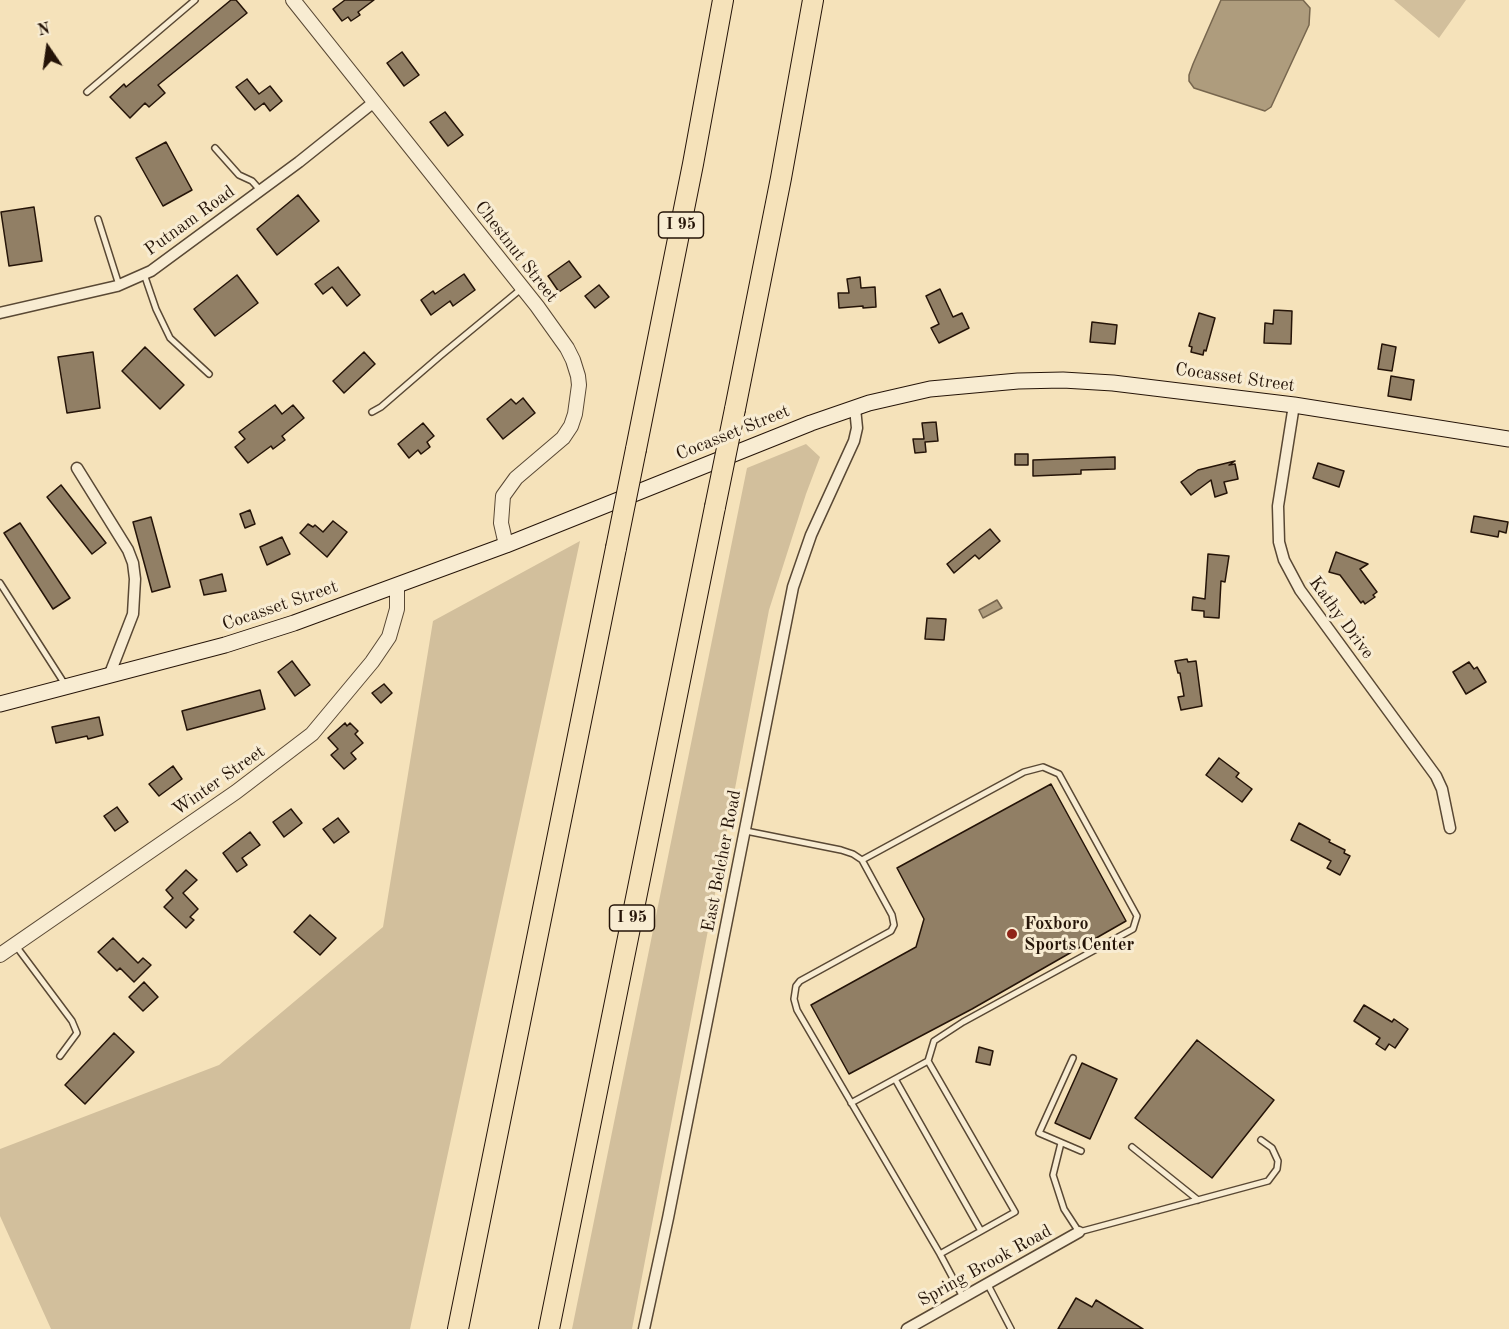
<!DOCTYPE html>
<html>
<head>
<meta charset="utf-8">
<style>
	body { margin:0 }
	#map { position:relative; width:1509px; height:1329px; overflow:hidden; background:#f5e2ba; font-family:"Old Standard TT",serif }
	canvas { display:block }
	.north { position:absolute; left:18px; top:18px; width:60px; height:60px; -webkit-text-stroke:4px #f8ecd2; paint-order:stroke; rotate:347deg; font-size:16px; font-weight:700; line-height:24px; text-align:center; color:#251408 }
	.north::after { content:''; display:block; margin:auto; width:21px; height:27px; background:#251408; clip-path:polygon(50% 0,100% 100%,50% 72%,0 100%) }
</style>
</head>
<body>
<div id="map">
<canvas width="1509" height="1329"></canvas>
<div class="north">N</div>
</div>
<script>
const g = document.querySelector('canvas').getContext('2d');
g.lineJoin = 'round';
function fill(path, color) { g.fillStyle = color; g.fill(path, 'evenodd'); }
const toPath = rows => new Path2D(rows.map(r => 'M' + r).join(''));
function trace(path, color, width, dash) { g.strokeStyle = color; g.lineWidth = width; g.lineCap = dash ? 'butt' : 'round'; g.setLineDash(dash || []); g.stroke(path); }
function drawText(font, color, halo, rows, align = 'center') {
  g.font = font + ' "Old Standard TT",serif'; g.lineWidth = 6; g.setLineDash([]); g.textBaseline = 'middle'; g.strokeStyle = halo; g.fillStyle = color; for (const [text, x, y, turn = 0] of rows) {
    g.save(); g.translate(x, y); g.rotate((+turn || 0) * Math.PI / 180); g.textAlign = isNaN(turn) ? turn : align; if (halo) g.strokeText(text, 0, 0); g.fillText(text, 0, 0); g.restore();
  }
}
const green = toPath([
	[1394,0,1466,0,1439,38],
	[806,444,820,457,806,494,769,610,632,1329,572,1329,747,468],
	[580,541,410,1329,51,1329,0,1216,0,1149,219,1065,383,927,433,621]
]);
const water = toPath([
	[1221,0,1303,0,1310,8,1309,25,1271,107,1265,111,1194,88,1189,81,1189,75,1193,64,1221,0],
	[997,600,1002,608,983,618,979,610,997,600]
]);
const building = toPath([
	[231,0,236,0,247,13,158,85,165,93,149,107,145,103,130,118,110,97,124,84,126,87,231,0],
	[345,0,374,0,358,12,360,15,351,21,348,17,342,21,333,9,345,0],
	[402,52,419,75,404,86,387,63,402,52],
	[247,79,259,94,270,86,282,101,270,111,264,103,255,110,236,87,247,79],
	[445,112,463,135,448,146,430,122,445,112],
	[166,142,192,190,163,206,136,158,166,142],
	[298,195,319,221,277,255,257,229,298,195],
	[34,207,42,261,9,266,1,212,34,207],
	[569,261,581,277,559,292,548,276,569,261],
	[338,267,360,295,347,306,332,287,323,294,315,284,338,267],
	[464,274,475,290,453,306,450,301,431,315,421,300,433,291,435,294,464,274],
	[237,275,258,303,215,336,194,309,237,275],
	[860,277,861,288,875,287,876,307,863,308,863,306,839,308,838,293,849,293,847,279,860,277],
	[599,285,609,297,595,308,585,296,599,285],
	[940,289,953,317,962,313,969,328,939,343,931,328,939,324,926,296,940,289],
	[1274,310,1292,311,1291,344,1264,343,1265,323,1273,324,1274,310],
	[1199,313,1215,318,1206,351,1204,350,1203,355,1191,352,1192,347,1189,346,1199,313],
	[1092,322,1117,325,1115,344,1090,342,1092,322],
	[1382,344,1396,347,1392,371,1378,369,1382,344],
	[145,347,184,385,160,409,122,371,145,347],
	[93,352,100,408,67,413,58,357,93,352],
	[364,352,375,364,344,393,333,381,364,352],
	[1391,376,1414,380,1411,400,1388,396,1391,376],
	[523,398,535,413,503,439,487,419,511,399,516,404,523,398],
	[275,405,282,414,293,405,304,418,282,436,285,440,273,449,271,446,248,463,235,447,245,439,239,432,275,405],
	[936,422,938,441,925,442,926,452,915,453,913,439,924,439,922,423,936,422],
	[423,423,434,436,427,442,430,447,421,454,418,450,409,458,398,444,423,423],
	[1015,454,1028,454,1028,465,1015,465,1015,454],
	[1115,457,1115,469,1081,470,1081,474,1033,476,1033,460,1115,457],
	[1235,461,1229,465,1235,464,1238,479,1224,482,1227,493,1215,497,1211,480,1191,495,1181,482,1198,470,1235,461],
	[1318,463,1344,471,1339,487,1313,478,1318,463],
	[61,485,106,543,92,554,47,497,61,485],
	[250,510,255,524,245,528,240,514,250,510],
	[1474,516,1508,522,1506,533,1499,531,1498,537,1471,532,1474,516],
	[151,517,170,587,152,592,133,522,151,517],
	[333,521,347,532,327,557,300,533,308,524,313,527,315,525,323,532,333,521],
	[20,523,70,598,53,609,4,533,20,523],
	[990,529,1000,541,979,559,975,555,954,573,947,564,990,529],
	[282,537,290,554,267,565,260,547,282,537],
	[1336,552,1368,564,1360,569,1377,592,1373,595,1375,597,1365,604,1363,601,1361,603,1340,575,1329,572,1336,552],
	[1208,554,1229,556,1225,582,1221,581,1219,618,1204,617,1204,611,1192,610,1193,597,1205,599,1208,554],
	[222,574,226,591,204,595,200,580,222,574],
	[927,618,946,619,944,640,925,639,927,618],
	[1187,659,1188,662,1196,661,1202,706,1181,710,1178,697,1184,696,1180,673,1178,673,1175,661,1187,659],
	[292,661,310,685,295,696,278,672,292,661],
	[1469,662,1474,669,1477,667,1486,682,1466,694,1453,672,1469,662],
	[384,684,392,693,381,703,372,693,384,684],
	[260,690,265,709,187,730,182,711,260,690],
	[99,717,103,735,88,739,87,736,56,743,52,727,99,717],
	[345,723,347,726,350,723,358,731,355,734,363,743,351,753,356,759,344,769,331,755,338,749,328,738,345,723],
	[1219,758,1239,773,1236,777,1252,789,1242,802,1206,775,1219,758],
	[173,766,182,779,159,796,149,784,173,766],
	[1051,784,1126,921,972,1009,849,1074,811,1005,916,947,924,919,897,868,1051,784],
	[117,807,128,822,115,831,104,816,117,807],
	[291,809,302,823,284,837,273,822,291,809],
	[338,818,349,832,334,843,323,829,338,818],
	[1299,823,1330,840,1329,842,1345,850,1344,853,1350,856,1340,875,1327,868,1331,861,1291,840,1299,823],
	[250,832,260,845,242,858,247,865,237,872,223,853,250,832],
	[186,870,197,880,183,893,198,909,190,917,194,920,186,928,164,907,173,898,166,890,186,870],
	[310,915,336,938,320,955,294,932,310,915],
	[113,938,138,963,143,958,151,965,134,982,120,968,117,971,98,952,113,938],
	[144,982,158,997,143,1011,129,997,144,982],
	[1364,1005,1392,1022,1394,1019,1408,1029,1395,1048,1389,1044,1385,1050,1376,1044,1380,1038,1354,1021,1364,1005],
	[114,1033,134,1052,85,1104,65,1085,114,1033],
	[1197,1040,1274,1100,1212,1178,1135,1118,1197,1040],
	[979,1047,993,1051,990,1065,976,1062,979,1047],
	[1082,1063,1117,1079,1090,1139,1055,1123,1082,1063],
	[1076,1298,1092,1307,1096,1300,1143,1329,1058,1329,1076,1298]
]);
const service = toPath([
	[87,92,195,0],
	[215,148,239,175,252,181,260,190],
	[98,219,119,285],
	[144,274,156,309,170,338,209,374],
	[372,412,381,407,440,356,521,289],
	[0,583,66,686],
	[746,831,841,850,853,854,862,860,892,915,894,925,891,931,800,981,796,986,794,999,797,1010,940,1254,963,1297],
	[862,860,1024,772,1043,767,1059,774,1137,916,1133,929,963,1022,934,1041,928,1061],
	[16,946,72,1021,77,1033,60,1056],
	[1073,1058,1039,1133,1081,1151],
	[895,1079,981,1231],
	[851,1103,928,1061,1015,1212,940,1254],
	[1061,1143,1053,1175,1064,1209,1079,1232,1268,1181,1277,1169,1278,1161,1272,1148,1261,1140],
	[1132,1147,1198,1200],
	[987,1283,1011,1329]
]);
const minor = toPath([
	[0,313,117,286,151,271,299,162,374,102],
	[1294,405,1278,506,1279,542,1284,560,1300,590,1436,776,1442,789,1450,828],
	[77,468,128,550,133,563,135,579,133,614,109,676],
	[644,1329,668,1218,793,587,811,535,854,441,857,428,855,408],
	[907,1329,1079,1232]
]);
const tertiary = toPath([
	[293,0,537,306,567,348,573,360,578,376,579,385,575,414,571,426,563,438,516,478,503,496,501,523,506,545],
	[0,955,236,792,312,734,372,662,389,637,397,609,397,586]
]);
const secondary = toPath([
	[0,704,225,645,294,623,506,545,811,423,869,403,930,389,1018,381,1063,380,1113,383,1294,405,1509,439]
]);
const motorway = toPath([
	[735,409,781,178,813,0],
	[636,449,693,164,723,0],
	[458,1329,616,548],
	[549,1329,715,507]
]);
const motorwayBridge = toPath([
	[715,507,735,409],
	[616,548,636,449]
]);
const markers = [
	[1012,934,6,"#8f2418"]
];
const shields = [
	[681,225,45],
	[632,918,45]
];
const shieldNames = [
	["I 95",681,225],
	["I 95",632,918]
];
const streetNames = [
	["Putnam Road",190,221,-36],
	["Chestnut Street",516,252,52],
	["Cocasset Street",1235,378,8],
	["Cocasset Street",733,433,-22],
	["Cocasset Street",280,606,-19],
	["Kathy Drive",1341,618,54],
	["Winter Street",219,781,-35],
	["East Belcher Road",722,861,-79],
	["Spring Brook Road",985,1266,-29]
];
const poiNames = [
	["Foxboro",1024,924],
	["Sports Center",1024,945]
];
fill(green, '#d2bf9c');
fill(water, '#ae9c7d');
trace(water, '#77664e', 1.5);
fill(building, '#917f65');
trace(building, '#251408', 1.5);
trace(service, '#594834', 8);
trace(minor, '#594834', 13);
trace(tertiary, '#594834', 16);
trace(secondary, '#251408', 17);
trace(motorway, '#251408', 22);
trace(service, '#f8ecd2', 5);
trace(minor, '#f8ecd2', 10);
trace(tertiary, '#f8ecd2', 14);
trace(secondary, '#f8ecd2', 15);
trace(motorway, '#f5e2ba', 20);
trace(motorwayBridge, '#251408', 22, []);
trace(motorwayBridge, '#f5e2ba', 20);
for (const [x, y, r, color] of markers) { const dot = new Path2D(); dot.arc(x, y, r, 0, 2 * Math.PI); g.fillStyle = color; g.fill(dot); trace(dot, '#f8ecd2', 2); }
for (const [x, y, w] of shields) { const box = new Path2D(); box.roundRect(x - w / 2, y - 13, w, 26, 4.5); g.fillStyle = '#f8ecd2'; g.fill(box); trace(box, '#251408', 1.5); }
drawText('bold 16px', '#251408', null, shieldNames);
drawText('18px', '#251408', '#f8ecd2', streetNames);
drawText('bold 18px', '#251408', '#f8ecd2', poiNames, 'left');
</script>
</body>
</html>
